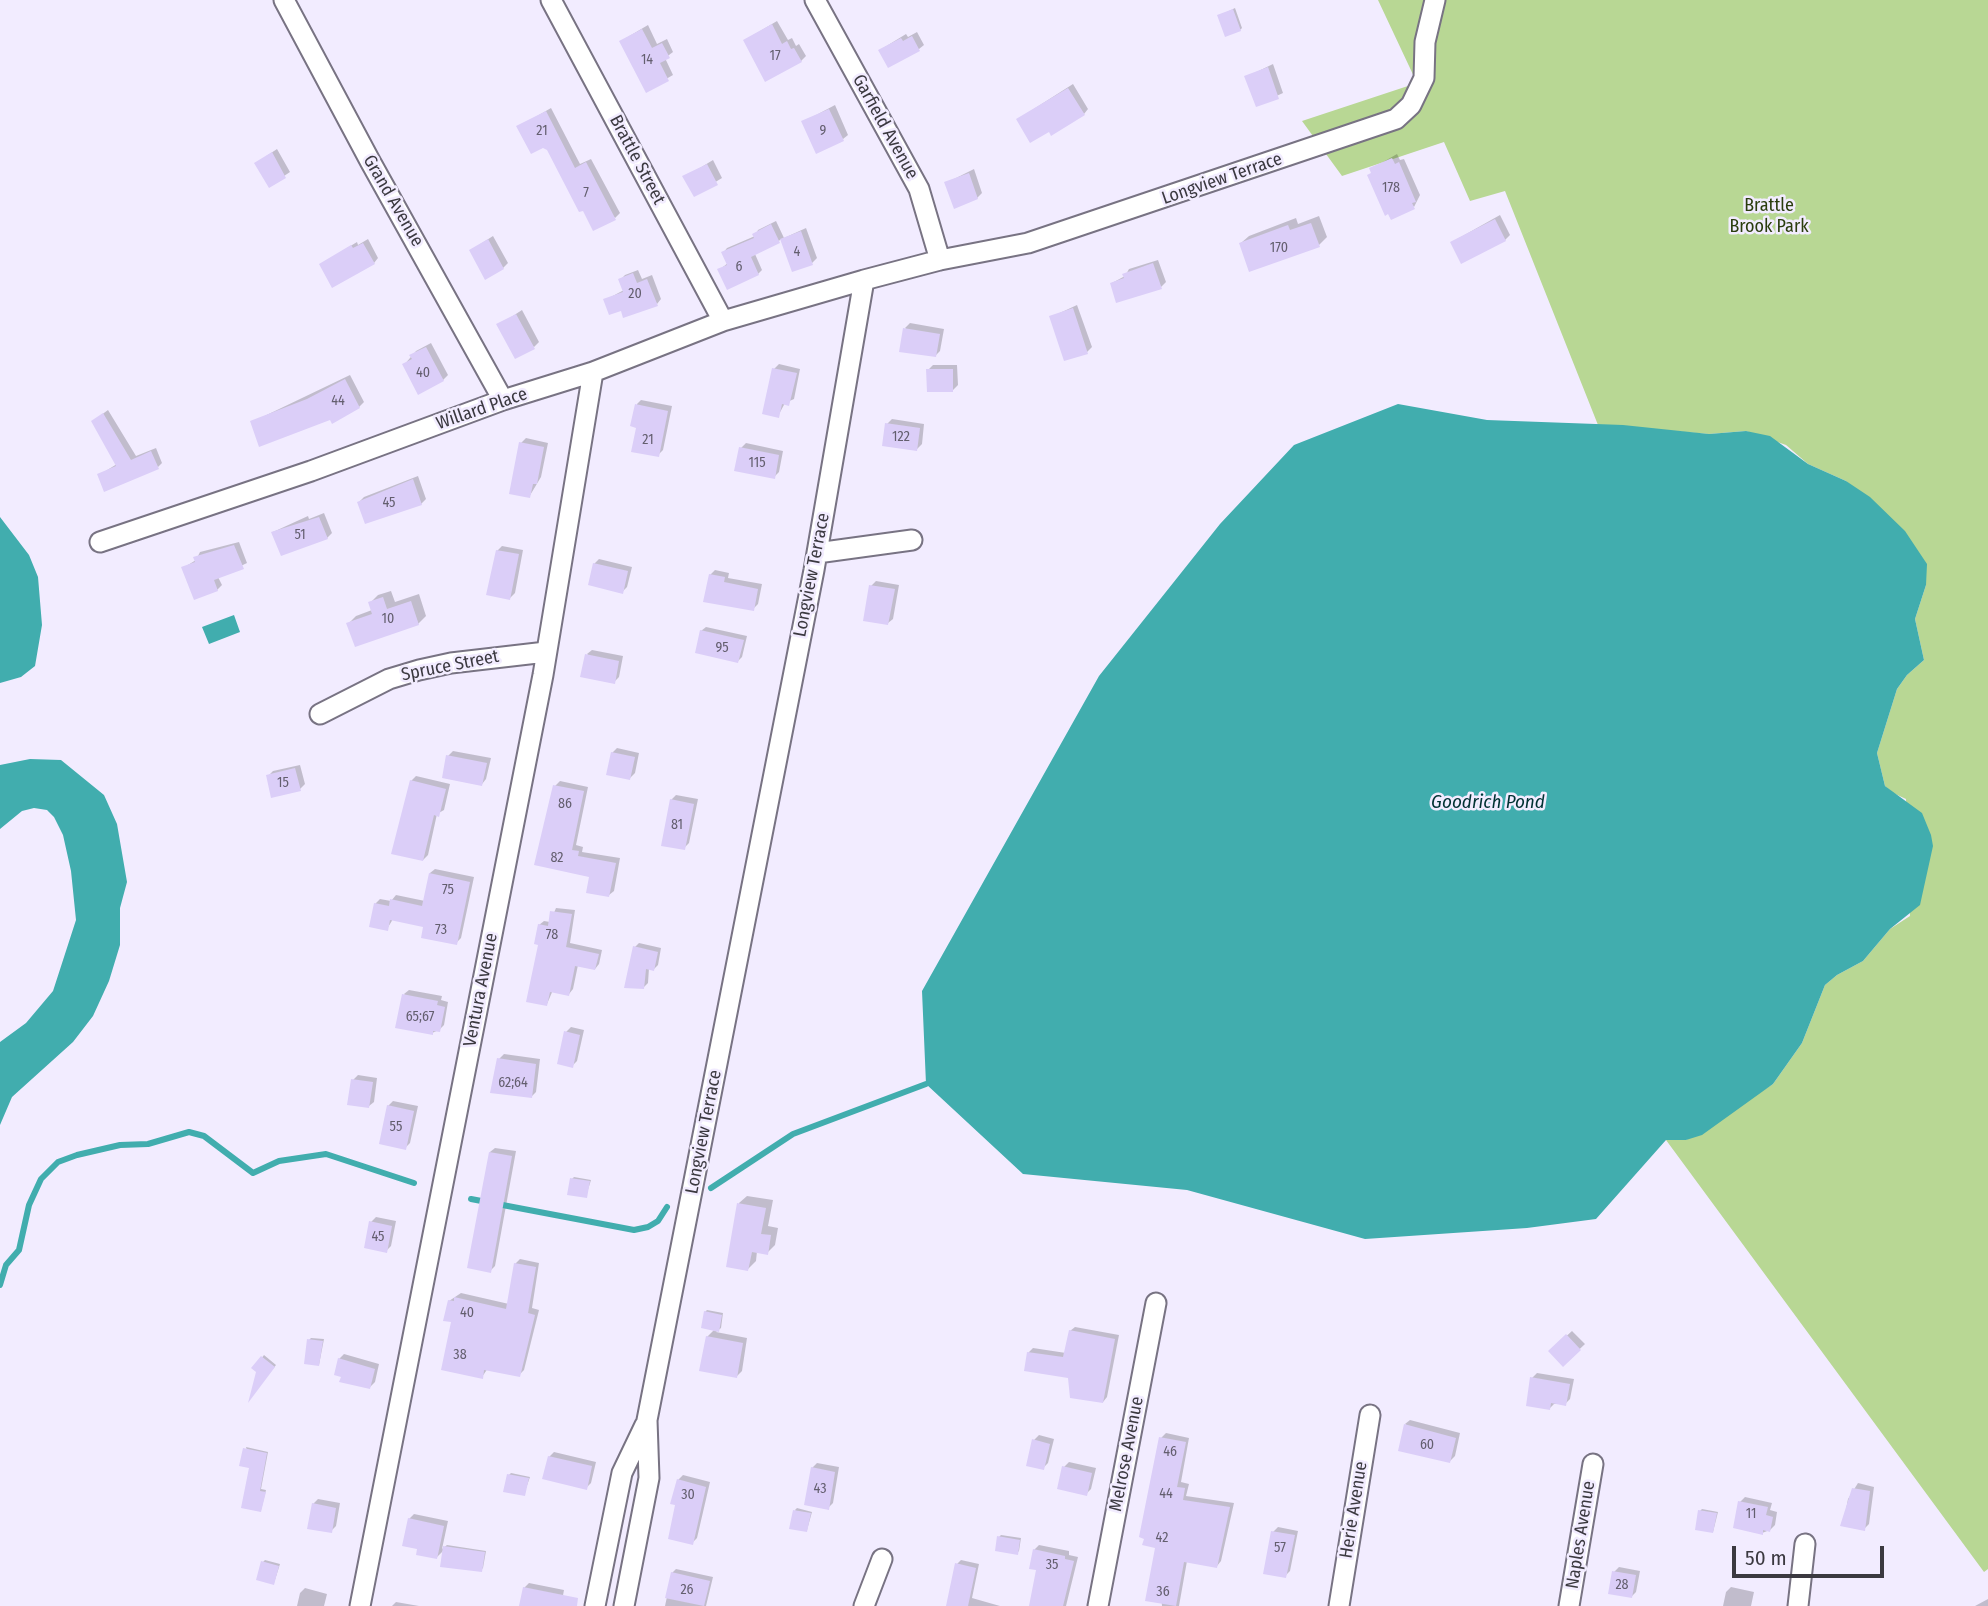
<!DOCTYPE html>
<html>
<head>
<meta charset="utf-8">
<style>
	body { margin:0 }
	#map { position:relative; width:1988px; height:1606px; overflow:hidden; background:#f2ecff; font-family:"Fira Sans Condensed",sans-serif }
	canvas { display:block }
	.scale { position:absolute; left:1732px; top:1546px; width:152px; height:32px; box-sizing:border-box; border:4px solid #3b3940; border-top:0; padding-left:9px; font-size:21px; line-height:24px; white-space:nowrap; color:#3b3940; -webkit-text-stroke:5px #f2ecff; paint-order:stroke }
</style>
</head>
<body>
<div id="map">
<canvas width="1988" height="1606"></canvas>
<div class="scale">50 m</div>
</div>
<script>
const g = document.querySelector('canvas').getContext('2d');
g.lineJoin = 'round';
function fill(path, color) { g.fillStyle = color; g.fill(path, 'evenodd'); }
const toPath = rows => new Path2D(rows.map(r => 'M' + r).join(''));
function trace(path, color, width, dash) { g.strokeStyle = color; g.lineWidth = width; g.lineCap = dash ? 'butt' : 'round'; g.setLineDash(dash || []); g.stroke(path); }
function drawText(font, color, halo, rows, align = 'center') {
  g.font = font + ' "Fira Sans Condensed",sans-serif'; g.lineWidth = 5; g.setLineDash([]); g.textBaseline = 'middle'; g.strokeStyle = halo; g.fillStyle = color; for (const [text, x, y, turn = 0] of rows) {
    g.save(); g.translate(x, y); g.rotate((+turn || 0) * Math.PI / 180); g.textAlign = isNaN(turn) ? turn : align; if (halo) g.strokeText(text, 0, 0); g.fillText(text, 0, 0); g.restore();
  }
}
const green = toPath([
	[1378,0,1988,0,1988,1569,1984,1572,1666,1140,1686,1140,1773,1084,1802,1043,1825,985,1837,975,1863,961,1890,929,1910,916,1906,799,1893,793,1885,786,1877,753,1897,689,1907,675,1924,660,1915,619,1926,585,1846,481,1808,464,1786,445,1746,431,1709,434,1598,425,1505,191,1470,201,1444,142,1342,176,1302,121,1417,83]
]);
const water = toPath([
	[1398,404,1487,420,1623,425,1709,434,1746,431,1770,436,1808,464,1846,481,1870,497,1905,531,1927,564,1926,585,1915,619,1924,660,1907,675,1897,689,1877,753,1885,786,1922,813,1931,835,1933,846,1920,905,1890,929,1863,961,1837,975,1825,985,1802,1043,1773,1084,1702,1135,1686,1140,1666,1140,1596,1219,1527,1228,1365,1239,1187,1190,1023,1174,926,1084,922,991,1099,676,1220,524,1294,445],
	[0,517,29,555,38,577,42,625,35,666,21,677,0,683],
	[234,615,240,632,209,644,202,627],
	[30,759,61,760,104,795,117,824,127,882,120,908,120,945,109,981,93,1016,73,1042,12,1097,0,1125,0,1042,26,1023,53,991,76,920,71,871,63,835,54,817,47,810,34,808,22,811,0,829,0,765]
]);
const shadow = toPath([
	[1235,8,1242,28,1240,30,1219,16],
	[777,21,788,40,792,38,796,46,799,44,806,56,801,61,745,40],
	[648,25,657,44,667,39,673,52,665,58,673,75,647,90,621,41],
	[917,32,924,45,919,49,880,50,906,34,908,37],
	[1273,64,1283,93,1257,105,1246,77],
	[1073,84,1088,109,1084,114,1049,129,1018,119],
	[835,105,848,135,843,139,803,122],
	[551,108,580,164,591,159,620,213,615,218,548,149,518,127],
	[277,149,290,172,269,186,256,163],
	[1397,154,1400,160,1404,159,1420,195,1414,207,1371,169],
	[713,160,722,178,694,195,685,177],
	[974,169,982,193,977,198,946,183],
	[1500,215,1510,235,1505,240,1452,242],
	[1319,216,1327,237,1319,245,1241,243,1249,236,1296,218,1298,224],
	[776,221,784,238,806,228,817,258,812,263,782,239,755,254,762,270,758,274,719,270,728,263,723,253,727,248,755,236,758,230],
	[493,236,508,263,503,268,471,250],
	[368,239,378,258,374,263,321,264,357,242,358,245],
	[1158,260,1166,282,1161,287,1112,283,1125,276,1129,269],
	[638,270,642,279,652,275,661,299,657,304,605,300,624,290,620,280,625,275],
	[1077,305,1092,347,1087,352,1051,317],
	[522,310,539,342,534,347,499,325],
	[910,323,944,329,940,351,935,356,905,328],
	[431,343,448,375,443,380,404,365,416,351],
	[779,364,800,369,794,399,785,403,778,416,774,369],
	[933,365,957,365,958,385,953,390,928,370],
	[350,375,364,402,359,407,331,418,252,422],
	[641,400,672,406,663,450,658,455,638,426,637,404],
	[108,410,136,456,156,448,162,463,158,467,99,475,117,464,93,421],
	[892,419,924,424,922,444,917,449,887,424],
	[526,438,548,443,541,477,529,497,521,443],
	[746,443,783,451,779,472,774,477,741,448],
	[418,476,426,499,421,504,359,502,364,497],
	[324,513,332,533,327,538,273,532,308,516,309,519],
	[239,542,247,563,218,577,222,585,217,590,183,568,196,560,200,552],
	[502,546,523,550,515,593,510,598,497,551],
	[599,559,632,567,627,587,622,592,594,564],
	[715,570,729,573,728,578,762,584,758,604,753,609,710,575],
	[876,581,899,585,893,619,888,623,871,586],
	[391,591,395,602,419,594,426,616,418,624,348,624,356,616,372,610,370,603,378,595],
	[706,627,747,636,742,657,738,661,701,631],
	[592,650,623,656,619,677,614,682,587,654],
	[617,748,639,753,635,773,630,778,612,753],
	[453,751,491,758,486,779,482,784,448,756],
	[300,765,305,784,300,789,268,776,273,771],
	[416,776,450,784,444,810,437,814,428,855,423,860,411,781],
	[560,781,588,787,576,845,583,847,582,852,620,858,614,891,609,895,591,876,536,864,555,786],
	[676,795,698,799,689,843,684,848,671,800],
	[435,869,474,877,461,938,456,943,425,926,393,919,387,929,375,904,380,899,391,901,396,895,425,901,430,873],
	[556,908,575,910,570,943,602,950,599,964,595,969,578,965,573,989,569,994,553,990,547,1004,539,925,544,921,550,922],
	[639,943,661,948,658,965,654,969,649,968,648,983,644,987,635,947],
	[409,990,442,996,441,1000,448,1002,444,1025,439,1030,432,1033,404,994],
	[571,1027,584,1030,577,1061,572,1066,566,1032],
	[504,1054,540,1059,536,1092,531,1097,499,1059],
	[358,1075,377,1078,374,1102,369,1106,353,1080],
	[393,1101,418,1106,410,1143,405,1148,388,1106],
	[495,1148,516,1151,495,1266,490,1271,490,1152],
	[574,1177,591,1180,586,1196,572,1179],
	[747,1196,773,1200,768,1226,778,1228,775,1245,767,1253,757,1251,756,1261,748,1269,739,1203],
	[376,1217,396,1221,391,1246,386,1251,371,1222],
	[520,1259,539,1263,532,1308,539,1310,524,1370,519,1375,488,1368,482,1377,453,1321,449,1301,461,1293,509,1304,515,1264],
	[707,1310,723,1313,721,1328,716,1332,747,1338,742,1371,737,1376,707,1337,715,1329,705,1312],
	[1075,1327,1119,1335,1107,1397,1103,1402,1070,1377,1028,1353,1033,1348,1066,1353,1070,1331],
	[1572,1331,1585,1344,1563,1365,1550,1351],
	[311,1338,324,1339,319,1365,309,1340],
	[344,1354,379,1364,375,1382,370,1387,343,1376,339,1359],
	[264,1355,276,1365,251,1397,258,1371,254,1368],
	[1537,1373,1574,1379,1570,1399,1565,1404,1554,1404,1549,1409,1532,1378],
	[1410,1420,1460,1433,1455,1456,1450,1461,1405,1424],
	[1166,1433,1189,1438,1181,1482,1189,1484,1186,1496,1234,1503,1221,1561,1217,1566,1187,1561,1179,1606,1162,1606,1157,1547,1161,1438],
	[1039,1435,1054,1439,1048,1463,1043,1468,1034,1440],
	[246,1447,268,1452,261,1489,266,1490,261,1510],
	[554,1452,596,1462,591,1483,586,1488,549,1457],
	[1069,1462,1096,1468,1091,1489,1086,1494,1064,1467],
	[817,1463,839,1467,833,1503,828,1508,812,1468],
	[511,1473,530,1477,524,1494,509,1475],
	[683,1475,710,1482,697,1538,692,1543,677,1504,678,1480],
	[1858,1483,1874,1487,1869,1524,1864,1529,1843,1525,1848,1499],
	[1745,1497,1772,1503,1770,1510,1777,1512,1775,1525,1770,1530,1762,1533,1740,1502],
	[318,1499,340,1503,336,1526,331,1531,313,1504],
	[797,1508,812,1512,807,1530,795,1510],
	[1702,1509,1718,1512,1713,1532,1700,1511],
	[414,1514,448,1521,442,1549,447,1545,486,1551,483,1568,481,1570,444,1550,437,1557,409,1519],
	[1278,1527,1298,1531,1290,1571,1285,1576,1273,1532],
	[1001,1535,1021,1538,1019,1551,1017,1553,999,1537],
	[1039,1545,1069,1551,1069,1555,1078,1557,1066,1606,1031,1606,1038,1569,1034,1550],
	[265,1560,280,1564,274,1583,263,1562],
	[961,1560,979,1564,972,1598,1000,1606,948,1606,957,1564],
	[1619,1567,1640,1571,1636,1592,1631,1597,1614,1572],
	[676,1569,713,1577,706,1606,665,1606,672,1573],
	[529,1583,564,1590,561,1606,521,1606,524,1588],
	[1731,1587,1754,1592,1751,1606,1723,1606,1726,1592],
	[305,1588,327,1594,324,1606,297,1606,300,1593],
	[1988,1599,1988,1606,1975,1606],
	[396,1602,419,1606,392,1606]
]);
const stream = toPath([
	[711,1188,793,1134,926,1084],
	[471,1199,634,1230,648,1227,658,1221,667,1207],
	[0,1285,6,1265,19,1250,29,1205,41,1179,58,1162,77,1155,120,1145,148,1144,189,1132,204,1136,253,1173,279,1161,326,1154,414,1183]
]);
const building = toPath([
	[1233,9,1241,31,1225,37,1217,15],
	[772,24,782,44,787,41,791,49,794,48,802,62,765,82,743,40],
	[642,29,652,48,662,43,670,58,660,63,669,81,646,93,619,41],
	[912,36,920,51,888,68,878,50,901,38,903,41],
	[1268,67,1279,99,1256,107,1244,76],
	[1068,88,1085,115,1051,136,1049,132,1030,143,1016,119],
	[829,109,844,141,816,154,801,121],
	[546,111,575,168,586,162,616,220,593,231,583,211,579,212,547,150,543,148,531,154,516,126],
	[272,152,286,178,269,188,254,163],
	[1392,158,1395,164,1399,162,1416,202,1412,203,1415,209,1391,220,1388,214,1385,216,1367,175,1371,173,1369,168],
	[707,164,718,185,694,197,682,176],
	[969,173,978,199,954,209,944,182],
	[1495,219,1506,241,1461,264,1450,242],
	[1311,223,1320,247,1249,272,1239,243,1288,225,1290,230],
	[771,224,780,243,751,257,759,275,727,290,717,269,727,265,721,252,754,238,752,234],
	[801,231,813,265,792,272,780,239],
	[488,239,504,269,485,280,469,250],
	[363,243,375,264,332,288,319,264,351,245,353,248],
	[1153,263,1162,289,1116,303,1110,283,1124,278,1122,274],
	[633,273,637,283,647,279,658,306,623,318,621,311,609,315,603,299,623,292,618,279],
	[1073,308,1088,354,1064,361,1049,316],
	[516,314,535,349,515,359,496,324],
	[903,328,940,334,936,357,899,352],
	[426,347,444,381,418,395,402,364,412,359,409,355],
	[772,368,797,373,789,406,782,404,779,418,762,414],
	[926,369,953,369,953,392,927,392],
	[345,379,360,408,332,424,330,420,259,447,250,421,307,399],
	[635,404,668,411,659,457,631,452,636,428,630,426],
	[103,413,131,460,151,451,159,469,104,492,97,474,116,466,91,421],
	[885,423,920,428,917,451,882,446],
	[519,442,544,447,537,484,533,484,530,498,509,494],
	[739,447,779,455,775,479,734,471],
	[413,479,422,505,365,524,357,502],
	[319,517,328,539,281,556,271,532],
	[234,545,244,569,214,580,218,591,194,600,181,567,195,562,193,557],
	[496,550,519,554,510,600,486,595],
	[593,563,628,571,623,594,588,585],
	[709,574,725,577,724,582,758,589,754,611,703,602],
	[869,585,895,589,888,625,863,621],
	[383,597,387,609,411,601,419,625,355,647,346,623,372,614,368,602],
	[700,630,744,640,738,663,695,653],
	[585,654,619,661,615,684,580,677],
	[611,752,635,757,630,780,606,775],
	[446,755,487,763,482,786,442,778],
	[295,768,301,791,271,798,266,775],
	[410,780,446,789,439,817,434,815,423,861,391,854],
	[553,785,584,791,572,850,579,851,578,856,616,863,609,897,586,893,589,877,534,865],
	[670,799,694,804,685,850,661,846],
	[429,873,470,882,457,945,421,938,423,927,390,920,388,931,369,927,374,903,389,906,390,899,422,906],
	[550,911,572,914,566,947,599,954,595,970,575,966,569,996,550,992,547,1006,526,1002,538,945,534,944,538,924,548,926],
	[633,946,658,952,654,971,646,969,644,989,624,988],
	[402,994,438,1001,437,1005,445,1007,440,1032,433,1031,433,1035,395,1028],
	[564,1031,580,1035,573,1068,557,1064],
	[497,1058,536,1064,532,1098,490,1093],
	[351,1079,373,1082,369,1108,347,1105],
	[387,1105,414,1111,406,1150,379,1144],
	[489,1152,512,1156,491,1273,467,1268],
	[570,1178,590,1181,587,1198,567,1195],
	[737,1203,766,1208,761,1234,771,1235,768,1255,752,1252,748,1271,726,1267],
	[369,1221,392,1226,387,1253,364,1248],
	[514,1263,536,1267,528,1313,535,1315,520,1377,484,1370,483,1379,441,1370,451,1322,443,1321,448,1300,454,1301,454,1297,506,1309],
	[704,1311,722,1315,719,1332,701,1328],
	[1069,1330,1115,1339,1103,1403,1070,1398,1068,1378,1024,1371,1027,1352,1063,1357],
	[1566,1334,1581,1350,1563,1367,1548,1351],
	[706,1336,743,1343,737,1378,699,1371],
	[307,1339,323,1341,319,1366,304,1364],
	[261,1356,275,1367,248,1403,256,1372,251,1368],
	[338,1358,375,1369,370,1389,339,1382,341,1377,334,1375],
	[1530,1377,1570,1384,1566,1406,1551,1403,1550,1410,1526,1406],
	[1404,1424,1456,1438,1450,1463,1398,1451],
	[1159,1437,1186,1442,1177,1487,1185,1488,1183,1500,1230,1507,1217,1568,1184,1562,1176,1606,1145,1601,1155,1548,1142,1545,1144,1539,1139,1537],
	[1032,1439,1050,1444,1044,1470,1026,1466],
	[243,1448,267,1453,260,1491,266,1492,261,1512,241,1508,249,1468,239,1466],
	[548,1456,592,1466,587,1490,542,1479],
	[1062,1466,1092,1473,1087,1496,1057,1489],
	[811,1467,835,1472,829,1510,804,1505],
	[507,1474,529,1478,525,1496,503,1492],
	[677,1479,706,1487,693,1545,668,1539,675,1505,670,1504],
	[1852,1488,1870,1491,1865,1531,1840,1526],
	[1738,1501,1768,1507,1766,1515,1773,1517,1770,1532,1763,1530,1763,1535,1733,1528],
	[312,1503,336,1508,332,1533,307,1529],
	[793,1510,811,1513,807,1532,789,1529],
	[1698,1510,1717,1513,1713,1533,1695,1530],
	[408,1518,444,1526,437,1559,416,1555,417,1549,402,1546],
	[1271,1531,1295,1535,1286,1578,1263,1574],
	[997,1536,1020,1540,1018,1555,995,1551],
	[443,1546,485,1552,482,1572,440,1567],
	[1033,1549,1065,1556,1065,1559,1074,1561,1063,1606,1029,1606,1036,1570,1029,1569],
	[261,1561,279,1566,274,1585,256,1580],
	[955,1563,976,1568,968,1606,946,1606],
	[1612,1571,1636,1575,1632,1598,1608,1594],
	[671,1572,710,1581,704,1606,665,1598],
	[523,1587,578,1598,577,1606,519,1606]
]);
const street = toPath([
	[284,0,370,161,503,400],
	[551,0,723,321],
	[815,0,919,189,940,260],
	[100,542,311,471,503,400,593,372,723,321,864,280],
	[817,553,912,540],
	[320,714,389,679,419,670,451,663,546,652],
	[360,1606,543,675,593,372],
	[595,1606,622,1473,645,1425],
	[624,1606,649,1478,647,1420,814,570,864,280,940,260,1028,243,1396,119,1411,105,1424,78,1425,42,1435,0],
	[864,1606,882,1559],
	[1098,1606,1156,1303],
	[1339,1606,1370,1415],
	[1569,1606,1593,1464],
	[1798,1606,1805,1544]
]);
const numberNames = [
	["17",775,56],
	["14",647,60],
	["21",542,131],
	["9",823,131],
	["178",1391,188],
	["7",586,193],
	["170",1279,248],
	["4",797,252],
	["6",739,267],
	["20",635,294],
	["40",423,373],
	["44",338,401],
	["122",901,437],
	["21",648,440],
	["115",757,463],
	["45",389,503],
	["51",300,535],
	["10",388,619],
	["95",722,648],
	["15",283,783],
	["86",565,804],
	["81",677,825],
	["82",557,858],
	["75",448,890],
	["73",441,930],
	["78",552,935],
	["65;67",420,1017],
	["62;64",513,1083],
	["55",396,1127],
	["45",378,1237],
	["40",467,1313],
	["38",460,1355],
	["60",1427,1445],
	["46",1170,1452],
	["43",820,1489],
	["44",1166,1494],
	["30",688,1495],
	["11",1751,1514],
	["42",1162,1538],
	["57",1280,1548],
	["35",1052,1565],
	["28",1622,1585],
	["26",687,1590],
	["36",1163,1592]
];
const streetNames = [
	["Garfield Avenue",885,127,61],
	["Brattle Street",637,160,62],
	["Longview Terrace",1222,179,-19],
	["Grand Avenue",393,201,60],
	["Willard Place",482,409,-19],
	["Longview Terrace",812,575,-79],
	["Spruce Street",450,666,-11],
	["Ventura Avenue",481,990,-79],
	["Longview Terrace",704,1132,-79],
	["Melrose Avenue",1127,1454,-79],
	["Herie Avenue",1354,1510,-81],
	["Naples Avenue",1581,1535,-81]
];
const parkNames = [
	["Brattle",1769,206],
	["Brook Park",1769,227]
];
const waterNames = [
	["Goodrich Pond",1488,803]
];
fill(green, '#b8d794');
fill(water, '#41adae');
fill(shadow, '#0003');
trace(stream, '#41adae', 6);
fill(building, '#dbcef8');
trace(street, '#787383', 23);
trace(street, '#fff', 19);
drawText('14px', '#635e6e', null, numberNames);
drawText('18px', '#3b3940', '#f2ecff', streetNames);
drawText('18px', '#2a3d0d', '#f2ecff', parkNames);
drawText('italic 19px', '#003233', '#f2ecff', waterNames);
</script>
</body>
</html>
